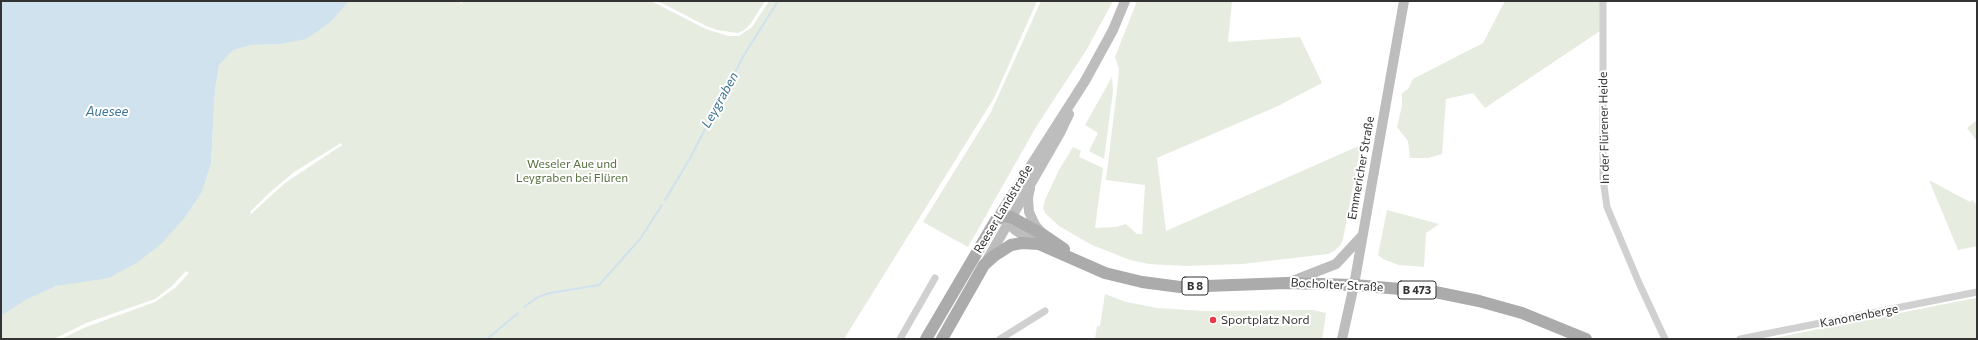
<!DOCTYPE html>
<html>
<head>
<meta charset="utf-8">
<style>
	body { margin:0 }
	#map { position:relative; width:1978px; height:340px; overflow:hidden; background:#fff; font-family:Commissioner,sans-serif }
	canvas { display:block }
	.frame { position:absolute; inset:0; border:2px solid #333; pointer-events:none }
</style>
</head>
<body>
<div id="map">
<canvas width="1978" height="340"></canvas>
<div class="frame"></div>
</div>
<script>
const g = document.querySelector('canvas').getContext('2d');
g.lineJoin = 'round';
function fill(path, color) { g.fillStyle = color; g.fill(path, 'evenodd'); }
const toPath = rows => new Path2D(rows.map(r => 'M' + r).join(''));
function trace(path, color, width, dash) { g.strokeStyle = color; g.lineWidth = width; g.lineCap = dash ? 'butt' : 'round'; g.setLineDash(dash || []); g.stroke(path); }
function drawText(font, color, halo, rows, align = 'center') {
  g.font = font + ' Commissioner,sans-serif'; g.lineWidth = 4; g.setLineDash([]); g.textBaseline = 'middle'; g.strokeStyle = halo; g.fillStyle = color; for (const [text, x, y, turn = 0] of rows) {
    g.save(); g.translate(x, y); g.rotate((+turn || 0) * Math.PI / 180); g.textAlign = isNaN(turn) ? turn : align; if (halo) g.strokeText(text, 0, 0); g.fillText(text, 0, 0); g.restore();
  }
}
const green = toPath([
	[349,1,460,1,461,4,463,1,651,1,706,29,728,36,739,36,752,27,769,1,1037,1,994,98,844,339,61,339,86,327,155,302,176,287,189,273,186,271,172,286,155,299,86,323,54,339,1,339,1,316,24,301,56,286,82,281,186,216,202,192,211,164,215,90,219,65,232,50,252,45,280,44,331,22],
	[341,143,342,145,285,183,251,214,250,212,268,194,294,172],
	[658,1,765,1,751,23,746,29,738,33,717,30,706,26],
	[1041,1,1113,1,1087,49,1036,127,968,247,923,222,991,112],
	[1137,1,1232,1,1228,42,1300,37,1322,83,1278,106,1157,158,1166,231,1361,145,1343,239,1340,246,1334,251,1328,254,1242,264,1185,266,1149,264,1130,260,1092,245,1059,226,1045,213,1043,208,1045,200,1059,170,1073,147,1081,151,1079,157,1103,168,1095,228,1116,227,1126,224,1137,234,1142,234,1145,185,1106,180,1118,81,1119,69,1115,57],
	[1505,1,1600,1,1600,31,1485,108,1473,93,1446,99,1442,154,1428,158,1410,158,1408,141,1397,127,1402,106,1402,93,1408,89,1413,79,1483,43],
	[1112,77,1113,91,1104,159,1089,151,1098,133,1085,125],
	[1977,120,1977,141,1967,128],
	[1929,180,1970,202,1972,200,1977,205,1977,246,1958,250],
	[1387,210,1439,224,1426,233,1424,267,1399,265,1383,259,1378,255],
	[1105,294,1126,302,1157,308,1204,311,1313,310,1326,313,1323,334,1322,339,1095,339,1097,326,1100,326],
	[1977,298,1977,339,1769,339,1960,301]
]);
const water = toPath([
	[1,1,349,1,331,22,306,39,280,44,252,45,233,50,219,65,215,90,211,164,202,192,186,216,162,243,138,262,109,278,56,286,24,301,1,316]
]);
const stream = toPath([
	[665,200,689,160,744,55,778,1],
	[524,307,538,297,550,293,599,285,640,239,662,205],
	[487,339,518,313]
]);
const street = toPath([
	[1603,1,1603,179,1607,207,1639,283,1665,339],
	[900,339,935,278],
	[1000,339,1045,311],
	[1740,339,1977,292]
]);
const secondary = toPath([
	[1030,188,1028,198,1029,212,1035,225,1041,232],
	[1005,219,1015,230,1038,244],
	[996,220,1085,81,1113,30,1125,1],
	[987,260,1060,133,1069,114],
	[1290,282,1336,264,1362,236],
	[1342,339,1354,285,1404,1]
]);
const primary = toPath([
	[926,339,996,220,1004,216,1011,217,1042,234,1064,249],
	[942,339,984,265,994,256,1011,245,1022,243,1039,244,1105,273,1142,282,1180,287,1287,283,1354,285,1435,292,1479,301,1522,313,1586,339]
]);
const markers = [
	[1213,320,4,"#e63946"]
];
const shields = [
	[1195,286,26],
	[1417,290,38]
];
const shieldNames = [
	["B 8",1195,286],
	["B 473",1417,290]
];
const streetNames = [
	["In der Flürener Heide",1604,128,-91],
	["Emmericher Straße",1361,168,-80],
	["Reeser Landstraße",1003,209,-59],
	["Bocholter Straße",1337,285,3],
	["Kanonenberge",1859,316,-11]
];
const parkNames = [
	["Weseler Aue und",572,164],
	["Leygraben bei Flüren",572,178]
];
const poiNames = [
	["Sportplatz Nord",1221,320]
];
const waterNames = [
	["Leygraben",720,100,-61],
	["Auesee",107,112]
];
fill(green, '#e6ecdf');
fill(water, '#cfe2ee');
trace(stream, '#cfe2ee', 2);
trace(street, '#d0d0d0', 7);
trace(secondary, '#bdbdbd', 10);
trace(primary, '#ababab', 12);
for (const [x, y, r, color] of markers) { const dot = new Path2D(); dot.arc(x, y, r, 0, 2 * Math.PI); g.fillStyle = color; g.fill(dot); trace(dot, '#fff', 1.5); }
for (const [x, y, w] of shields) { const box = new Path2D(); box.roundRect(x - w / 2, y - 9, w, 18, 3); g.fillStyle = '#fff'; g.fill(box); trace(box, '#333', 1); }
drawText('bold 11px', '#333', null, shieldNames);
drawText('12px', '#333', '#fff', streetNames);
drawText('12px', '#56703f', '#fff', parkNames);
drawText('12px', '#333', '#fff', poiNames, 'left');
drawText('italic 13px', '#3f7597', '#fff', waterNames);
</script>
</body>
</html>
